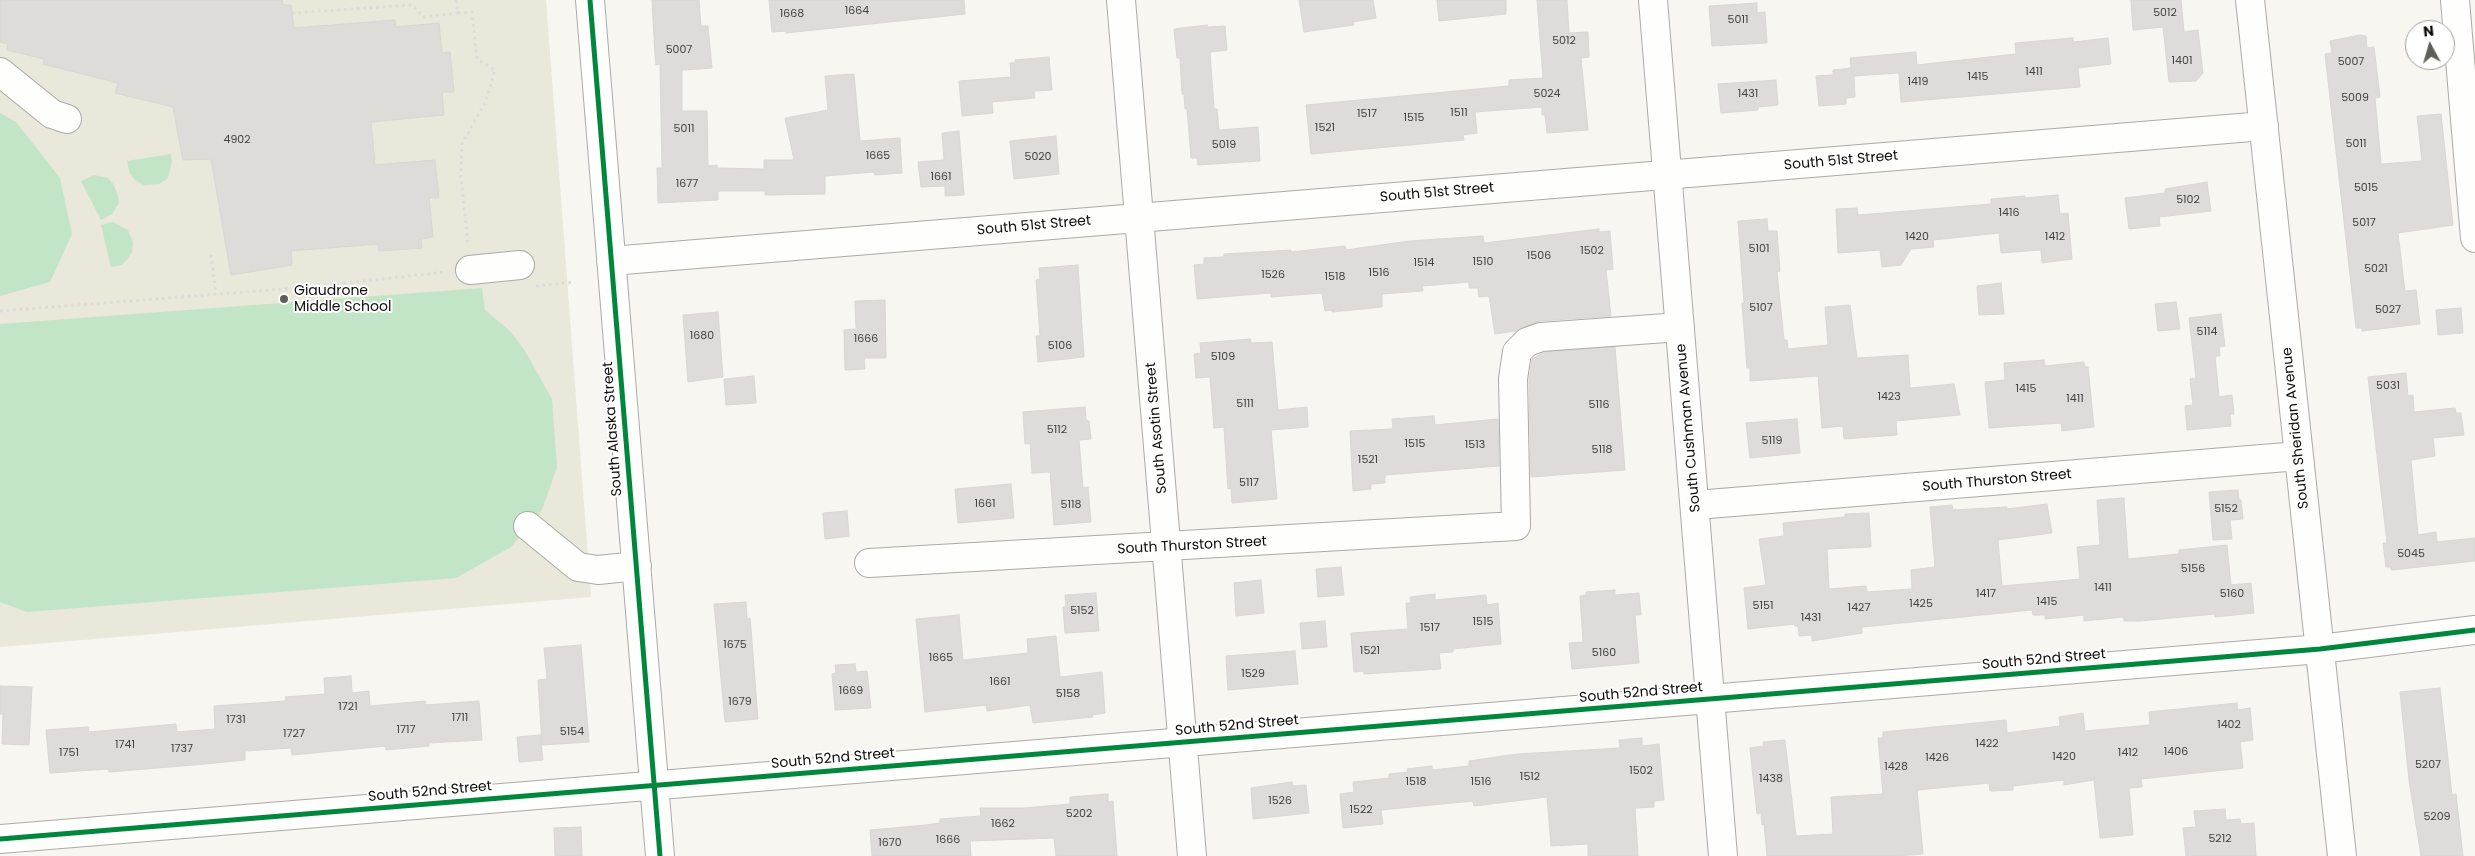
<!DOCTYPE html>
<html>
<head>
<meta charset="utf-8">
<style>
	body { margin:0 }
	#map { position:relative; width:2475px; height:856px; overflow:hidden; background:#f7f6f0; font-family:Poppins,sans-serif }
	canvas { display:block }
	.north { position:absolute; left:2405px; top:20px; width:50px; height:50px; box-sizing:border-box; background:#fff; border:1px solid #9e9e9d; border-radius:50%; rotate:354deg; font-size:14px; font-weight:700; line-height:20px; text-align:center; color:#0d0c09 }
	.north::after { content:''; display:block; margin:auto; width:18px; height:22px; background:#5f5e5a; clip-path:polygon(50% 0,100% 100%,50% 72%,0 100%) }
</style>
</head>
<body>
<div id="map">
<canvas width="2475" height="856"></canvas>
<div class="north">N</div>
</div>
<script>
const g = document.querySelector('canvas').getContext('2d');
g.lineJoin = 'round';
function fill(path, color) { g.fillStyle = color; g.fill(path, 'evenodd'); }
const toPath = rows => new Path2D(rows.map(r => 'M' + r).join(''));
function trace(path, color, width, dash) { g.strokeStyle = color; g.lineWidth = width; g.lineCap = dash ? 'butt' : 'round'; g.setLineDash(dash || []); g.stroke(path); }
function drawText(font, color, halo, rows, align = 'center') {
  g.font = font + ' Poppins,sans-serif'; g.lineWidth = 4; g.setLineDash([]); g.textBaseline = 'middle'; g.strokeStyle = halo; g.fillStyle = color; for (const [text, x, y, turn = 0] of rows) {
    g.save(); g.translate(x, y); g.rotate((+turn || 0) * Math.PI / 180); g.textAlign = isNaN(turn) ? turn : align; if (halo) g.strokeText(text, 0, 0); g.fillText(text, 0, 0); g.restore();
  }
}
const built = toPath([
	[0,0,546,0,591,597,0,647]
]);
const green = toPath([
	[0,113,16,122,60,178,72,234,50,282,0,296],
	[171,154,172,162,168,178,159,184,144,185,136,181,130,174,127,161],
	[94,175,108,178,114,185,118,196,119,203,112,214,101,220,81,181],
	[113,222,128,230,133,243,132,252,127,260,121,265,111,267,101,225],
	[482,288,485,310,511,332,525,351,552,399,557,467,542,510,511,547,456,578,27,612,0,602,0,324]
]);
const building = toPath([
	[0,0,282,0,283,5,291,5,294,28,395,20,396,27,439,23,442,53,450,52,454,92,442,92,444,115,371,122,375,165,435,160,439,198,429,198,433,237,421,239,422,248,379,251,378,244,291,251,292,265,231,275,211,159,183,160,173,107,115,93,118,83,43,64,44,59,7,50,8,44,0,42,0,0],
	[652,0,699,0,701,26,708,26,712,68,682,70,682,111,707,111,708,166,717,165,717,168,764,169,764,160,794,160,785,118,828,110,825,76,854,74,860,141,900,138,902,173,875,175,874,172,825,176,825,194,765,195,765,191,718,191,718,200,658,203,657,168,662,168,660,64,656,65,655,55,652,0],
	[769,0,964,0,965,14,786,33,786,31,772,32,769,0],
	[1299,0,1373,0,1376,18,1353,22,1354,25,1304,32,1299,0],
	[1437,0,1506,0,1506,14,1439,21,1437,0],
	[1537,0,1567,0,1569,33,1588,32,1589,57,1581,58,1588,130,1547,133,1545,115,1542,115,1542,107,1475,112,1477,133,1463,135,1464,140,1311,154,1306,105,1509,86,1509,80,1543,78,1537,0],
	[2131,0,2181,0,2184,32,2198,30,2203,73,2196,81,2169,82,2163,27,2133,30,2131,0],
	[1757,3,1757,13,1765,12,1767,43,1712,46,1709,6,1757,3],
	[1207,25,1208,27,1225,26,1227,50,1210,52,1214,109,1217,109,1219,130,1258,127,1260,161,1198,165,1197,158,1191,158,1187,109,1185,109,1184,94,1182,94,1180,58,1177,58,1174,29,1207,25],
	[2360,35,2366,36,2367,48,2374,47,2380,97,2375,98,2381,164,2422,161,2417,116,2441,114,2453,225,2398,233,2405,291,2416,290,2420,324,2362,331,2362,328,2356,328,2325,54,2332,53,2330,41,2360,35],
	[2073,38,2073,42,2108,38,2111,64,2078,68,2080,87,1901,102,1899,73,1854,76,1855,97,1846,98,1846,104,1819,106,1816,76,1833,75,1833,70,1851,68,1850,58,1916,52,1917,65,2016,54,2015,43,2073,38],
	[1049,57,1052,90,1034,91,1035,98,992,102,993,113,962,116,959,81,1011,77,1010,63,1015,63,1015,60,1049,57],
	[1776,80,1778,105,1758,107,1758,110,1721,113,1718,84,1776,80],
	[959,131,964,195,945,196,945,186,921,187,918,162,944,160,942,133,959,131],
	[1056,136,1059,174,1014,179,1010,141,1056,136],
	[2207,182,2211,211,2159,217,2160,226,2129,229,2125,198,2165,193,2165,189,2207,182],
	[2058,195,2060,214,2068,213,2072,259,2042,263,2041,250,2001,253,1999,233,1933,240,1934,247,1911,249,1901,265,1882,267,1880,250,1838,253,1836,209,1857,208,1858,215,1991,204,1991,199,2025,196,2025,198,2058,195],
	[1767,219,1768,231,1777,231,1780,271,1777,272,1784,340,1787,340,1788,349,1828,345,1825,307,1850,305,1857,358,1908,355,1910,388,1954,384,1960,415,1896,421,1897,435,1844,439,1843,426,1822,428,1818,376,1750,381,1750,368,1747,368,1742,303,1744,303,1738,221,1767,219],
	[1599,229,1599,232,1610,231,1613,269,1606,270,1611,316,1540,321,1516,331,1495,334,1489,296,1479,297,1478,288,1469,288,1469,282,1422,286,1423,291,1382,294,1382,307,1332,312,1332,310,1325,311,1322,293,1271,297,1271,293,1197,299,1194,265,1204,264,1204,258,1224,257,1224,254,1291,250,1291,252,1345,246,1346,250,1409,241,1483,236,1484,243,1599,229],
	[1078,265,1084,357,1038,362,1036,336,1040,336,1036,280,1040,279,1039,268,1078,265],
	[2001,283,2004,314,1979,315,1977,286,2001,283],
	[885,300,886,358,864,358,865,369,845,370,844,330,856,329,855,301,885,300],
	[2176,302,2180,329,2158,331,2155,304,2176,302],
	[2461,308,2463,333,2438,335,2436,310,2461,308],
	[718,312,723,377,688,382,683,315,718,312],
	[2221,314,2225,346,2219,347,2220,356,2215,356,2219,397,2232,395,2234,414,2230,414,2231,426,2187,430,2185,406,2193,405,2190,379,2196,378,2189,318,2221,314],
	[1250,339,1251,343,1272,342,1278,410,1307,407,1308,427,1271,430,1277,499,1232,503,1231,488,1228,489,1224,427,1214,428,1210,377,1196,378,1194,354,1201,353,1200,343,1250,339],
	[1615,347,1625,470,1531,477,1529,380,1532,359,1544,352,1615,347],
	[2044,360,2045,366,2084,362,2085,367,2088,367,2094,427,2062,431,2061,423,1989,428,1985,382,2005,380,2004,363,2044,360],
	[2406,373,2408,396,2413,395,2414,412,2455,408,2456,413,2461,413,2464,435,2433,438,2435,456,2411,460,2418,535,2436,532,2437,542,2475,538,2475,561,2391,570,2391,567,2386,567,2383,543,2387,543,2368,377,2406,373],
	[754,376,756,403,726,405,724,379,754,376],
	[1085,407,1086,420,1089,421,1091,439,1079,440,1083,488,1088,487,1091,522,1054,525,1050,472,1032,473,1030,443,1025,444,1023,412,1085,407],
	[1434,416,1435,425,1498,419,1499,466,1385,475,1385,483,1371,484,1371,489,1353,491,1350,431,1393,429,1392,419,1434,416],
	[1797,419,1800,453,1750,458,1746,423,1797,419],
	[1011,484,1014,518,958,523,955,489,1011,484],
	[2238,490,2239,500,2241,500,2243,519,2230,520,2232,539,2213,540,2209,492,2238,490],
	[2124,498,2128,559,2179,554,2179,550,2227,545,2231,585,2251,583,2254,613,2215,617,2215,614,2140,621,2124,621,2124,617,2084,621,2084,615,2045,619,2045,615,2033,615,2032,610,1862,627,1862,633,1812,641,1812,635,1799,636,1798,626,1795,626,1794,624,1748,629,1744,588,1766,585,1759,539,1784,536,1783,523,1845,517,1845,514,1869,513,1871,547,1827,549,1829,589,1866,586,1867,592,1912,589,1911,570,1935,567,1930,507,1952,505,1953,510,2007,507,2007,509,2047,504,2052,533,1998,540,2002,586,2080,579,2077,547,2100,545,2097,500,2124,498],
	[847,511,849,536,825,539,823,513,847,511],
	[1341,567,1344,595,1318,597,1316,569,1341,567],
	[1261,580,1264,613,1236,616,1234,583,1261,580],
	[1615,590,1615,595,1639,593,1641,615,1635,615,1639,663,1572,669,1569,643,1583,642,1580,596,1586,595,1586,592,1615,590],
	[1096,593,1099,631,1065,633,1063,607,1066,607,1065,595,1096,593],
	[1435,594,1435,600,1486,595,1487,605,1498,603,1501,644,1453,649,1453,652,1439,653,1441,669,1364,674,1364,671,1354,672,1351,633,1408,629,1406,603,1411,603,1410,597,1435,594],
	[746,602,747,619,750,618,751,629,758,719,725,722,714,604,746,602],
	[959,615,963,660,1028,653,1027,639,1056,636,1060,677,1102,672,1105,713,1092,715,1093,717,1033,723,1030,705,987,711,986,705,925,712,916,619,959,615],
	[1325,621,1327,647,1302,649,1300,623,1325,621],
	[581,645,589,742,542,745,538,680,547,679,544,648,581,645],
	[1295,651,1298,684,1228,690,1226,656,1295,651],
	[855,664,856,672,867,671,871,708,835,710,832,674,836,673,835,665,855,664],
	[351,676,352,693,369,691,370,706,425,701,426,705,479,701,482,740,429,743,429,746,386,750,386,746,292,755,291,748,245,751,245,760,205,764,109,772,108,769,50,773,46,730,88,727,89,732,176,724,177,732,215,729,214,706,286,701,285,697,325,694,324,678,351,676],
	[0,686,32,687,29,745,2,744,3,714,0,714,0,686],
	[2440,688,2452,795,2456,794,2463,856,2421,856,2409,780,2400,692,2440,688],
	[2237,703,2238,710,2250,708,2253,740,2240,742,2243,768,2141,779,2142,787,2129,788,2133,835,2100,838,2094,780,2064,785,2064,780,2013,786,2013,790,1990,791,1989,783,1917,790,1923,854,1898,856,1767,856,1764,824,1762,825,1761,813,1757,814,1750,748,1764,746,1763,742,1785,740,1796,836,1833,834,1831,797,1883,794,1878,738,1883,738,1883,732,2006,720,2007,733,2060,726,2059,717,2083,713,2085,731,2150,725,2149,712,2237,703],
	[540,735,543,760,519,762,517,737,540,735],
	[1642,738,1642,746,1659,744,1664,800,1654,801,1654,807,1635,808,1638,856,1588,856,1588,844,1551,846,1547,797,1474,806,1473,801,1381,810,1383,824,1343,828,1340,794,1354,792,1353,782,1389,778,1389,774,1408,772,1407,769,1432,766,1432,770,1469,766,1469,761,1517,754,1620,748,1619,740,1642,738],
	[1292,782,1293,786,1306,785,1309,813,1253,819,1251,788,1292,782],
	[1108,794,1108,802,1113,801,1117,856,1056,856,1054,838,970,841,971,856,872,856,870,830,926,825,940,823,940,819,981,816,980,808,1024,808,1070,804,1070,797,1108,794],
	[2225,809,2226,820,2240,819,2241,824,2254,823,2256,856,2186,856,2183,828,2196,827,2194,811,2225,809],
	[581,827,582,856,555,856,554,828,581,827]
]);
const path = toPath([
	[292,13,412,5,424,17,458,13,456,0],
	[458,13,472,12,477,59,495,70,486,101,462,144,461,177,468,244],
	[211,255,216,294],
	[536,286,575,282],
	[0,311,309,287,445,272]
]);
const minor = toPath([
	[590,0,660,856],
	[1121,0,1192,856],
	[1653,0,1723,856],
	[2250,0,2342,856],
	[2455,0,2475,238],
	[0,72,52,114,67,119],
	[611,261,2264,126],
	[470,270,520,265],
	[1696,505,2299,456],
	[528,526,578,567,598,570,637,566],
	[869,563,1516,526,1513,379,1517,352,1527,342,1541,337,1680,327],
	[0,839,2320,649,2475,630]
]);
const cycleway = toPath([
	[590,0,660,856],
	[0,839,2320,649,2475,630]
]);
const markers = [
	[284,299,5,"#5f5e5a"]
];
const numberNames = [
	["1664",857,11],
	["5012",2165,13],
	["1668",792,14],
	["5011",1738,20],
	["5012",1564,41],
	["5007",679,50],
	["1401",2182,61],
	["5007",2351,62],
	["1411",2034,72],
	["1415",1978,77],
	["1419",1918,82],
	["5024",1547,94],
	["1431",1748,94],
	["5009",2355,98],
	["1511",1459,113],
	["1517",1367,114],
	["1515",1414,118],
	["1521",1325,128],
	["5011",684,129],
	["4902",237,140],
	["5011",2356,144],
	["5019",1224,145],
	["1665",878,156],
	["5020",1038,157],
	["1661",941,177],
	["1677",687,184],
	["5015",2366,188],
	["5102",2188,200],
	["1416",2009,213],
	["5017",2364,223],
	["1420",1917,237],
	["1412",2055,237],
	["5101",1759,249],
	["1502",1592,251],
	["1506",1539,256],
	["1510",1483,262],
	["1514",1424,263],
	["5021",2376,269],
	["1516",1379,273],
	["1526",1273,275],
	["1518",1335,277],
	["5107",1761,308],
	["5027",2388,310],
	["5114",2207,332],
	["1680",702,336],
	["1666",866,339],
	["5106",1060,346],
	["5109",1223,357],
	["5031",2388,386],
	["1415",2026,389],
	["1423",1889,397],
	["1411",2075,399],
	["5111",1245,404],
	["5116",1599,405],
	["5112",1057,430],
	["5119",1772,441],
	["1515",1415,444],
	["1513",1475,445],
	["5118",1602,450],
	["1521",1368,460],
	["5117",1249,483],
	["1661",985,504],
	["5118",1071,505],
	["5152",2226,509],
	["5045",2411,554],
	["5156",2193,569],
	["1411",2103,588],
	["1417",1986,594],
	["5160",2232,594],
	["1415",2047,602],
	["1425",1921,604],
	["5151",1763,606],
	["1427",1859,608],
	["5152",1082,611],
	["1431",1811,618],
	["1515",1483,622],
	["1517",1430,628],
	["1675",735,645],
	["1521",1370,651],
	["5160",1604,653],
	["1665",941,658],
	["1529",1253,674],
	["1661",1000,682],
	["1669",851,691],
	["5158",1068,694],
	["1679",740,702],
	["1721",348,707],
	["1711",460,718],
	["1731",236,720],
	["1402",2229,725],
	["1717",406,730],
	["5154",572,732],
	["1727",294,734],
	["1422",1987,744],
	["1741",125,745],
	["1737",182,749],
	["1406",2176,752],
	["1751",69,753],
	["1412",2128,753],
	["1420",2064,757],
	["1426",1937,758],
	["5207",2428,765],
	["1428",1896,767],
	["1502",1641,771],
	["1512",1530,777],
	["1438",1771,779],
	["1518",1416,782],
	["1516",1481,782],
	["1526",1280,801],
	["1522",1361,810],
	["5202",1079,814],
	["5209",2437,817],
	["1662",1003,824],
	["5212",2220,839],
	["1666",948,840],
	["1670",890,843]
];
const streetNames = [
	["South 51st Street",1841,161,-5],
	["South 51st Street",1437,193,-5],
	["South 51st Street",1034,226,-5],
	["South Asotin Street",1157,428,-95],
	["South Cushman Avenue",1689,428,-95],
	["South Sheridan Avenue",2296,428,-96],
	["South Alaska Street",613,429,-94],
	["South Thurston Street",1997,481,-5],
	["South Thurston Street",1192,546,-3],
	["South 52nd Street",2044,660,-5],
	["South 52nd Street",1641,693,-5],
	["South 52nd Street",1237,726,-5],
	["South 52nd Street",833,759,-5],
	["South 52nd Street",430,792,-5]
];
const poiNames = [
	["Giaudrone",294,291],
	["Middle School",294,307]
];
fill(built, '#eae7db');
fill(green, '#c3e5c7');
fill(building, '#dedbd8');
trace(building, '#d9d6d3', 1);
trace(minor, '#abaaa6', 30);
trace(path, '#dcdbd9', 3, [2.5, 4]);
trace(minor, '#fefefd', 28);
trace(cycleway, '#00873e', 5);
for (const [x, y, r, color] of markers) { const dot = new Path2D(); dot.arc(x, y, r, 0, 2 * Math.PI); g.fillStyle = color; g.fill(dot); trace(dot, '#fff', 2); }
drawText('11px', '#44423f', null, numberNames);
drawText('14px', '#0d0c09', '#fff', streetNames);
drawText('14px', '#0d0c09', '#fff', poiNames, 'left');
</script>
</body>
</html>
